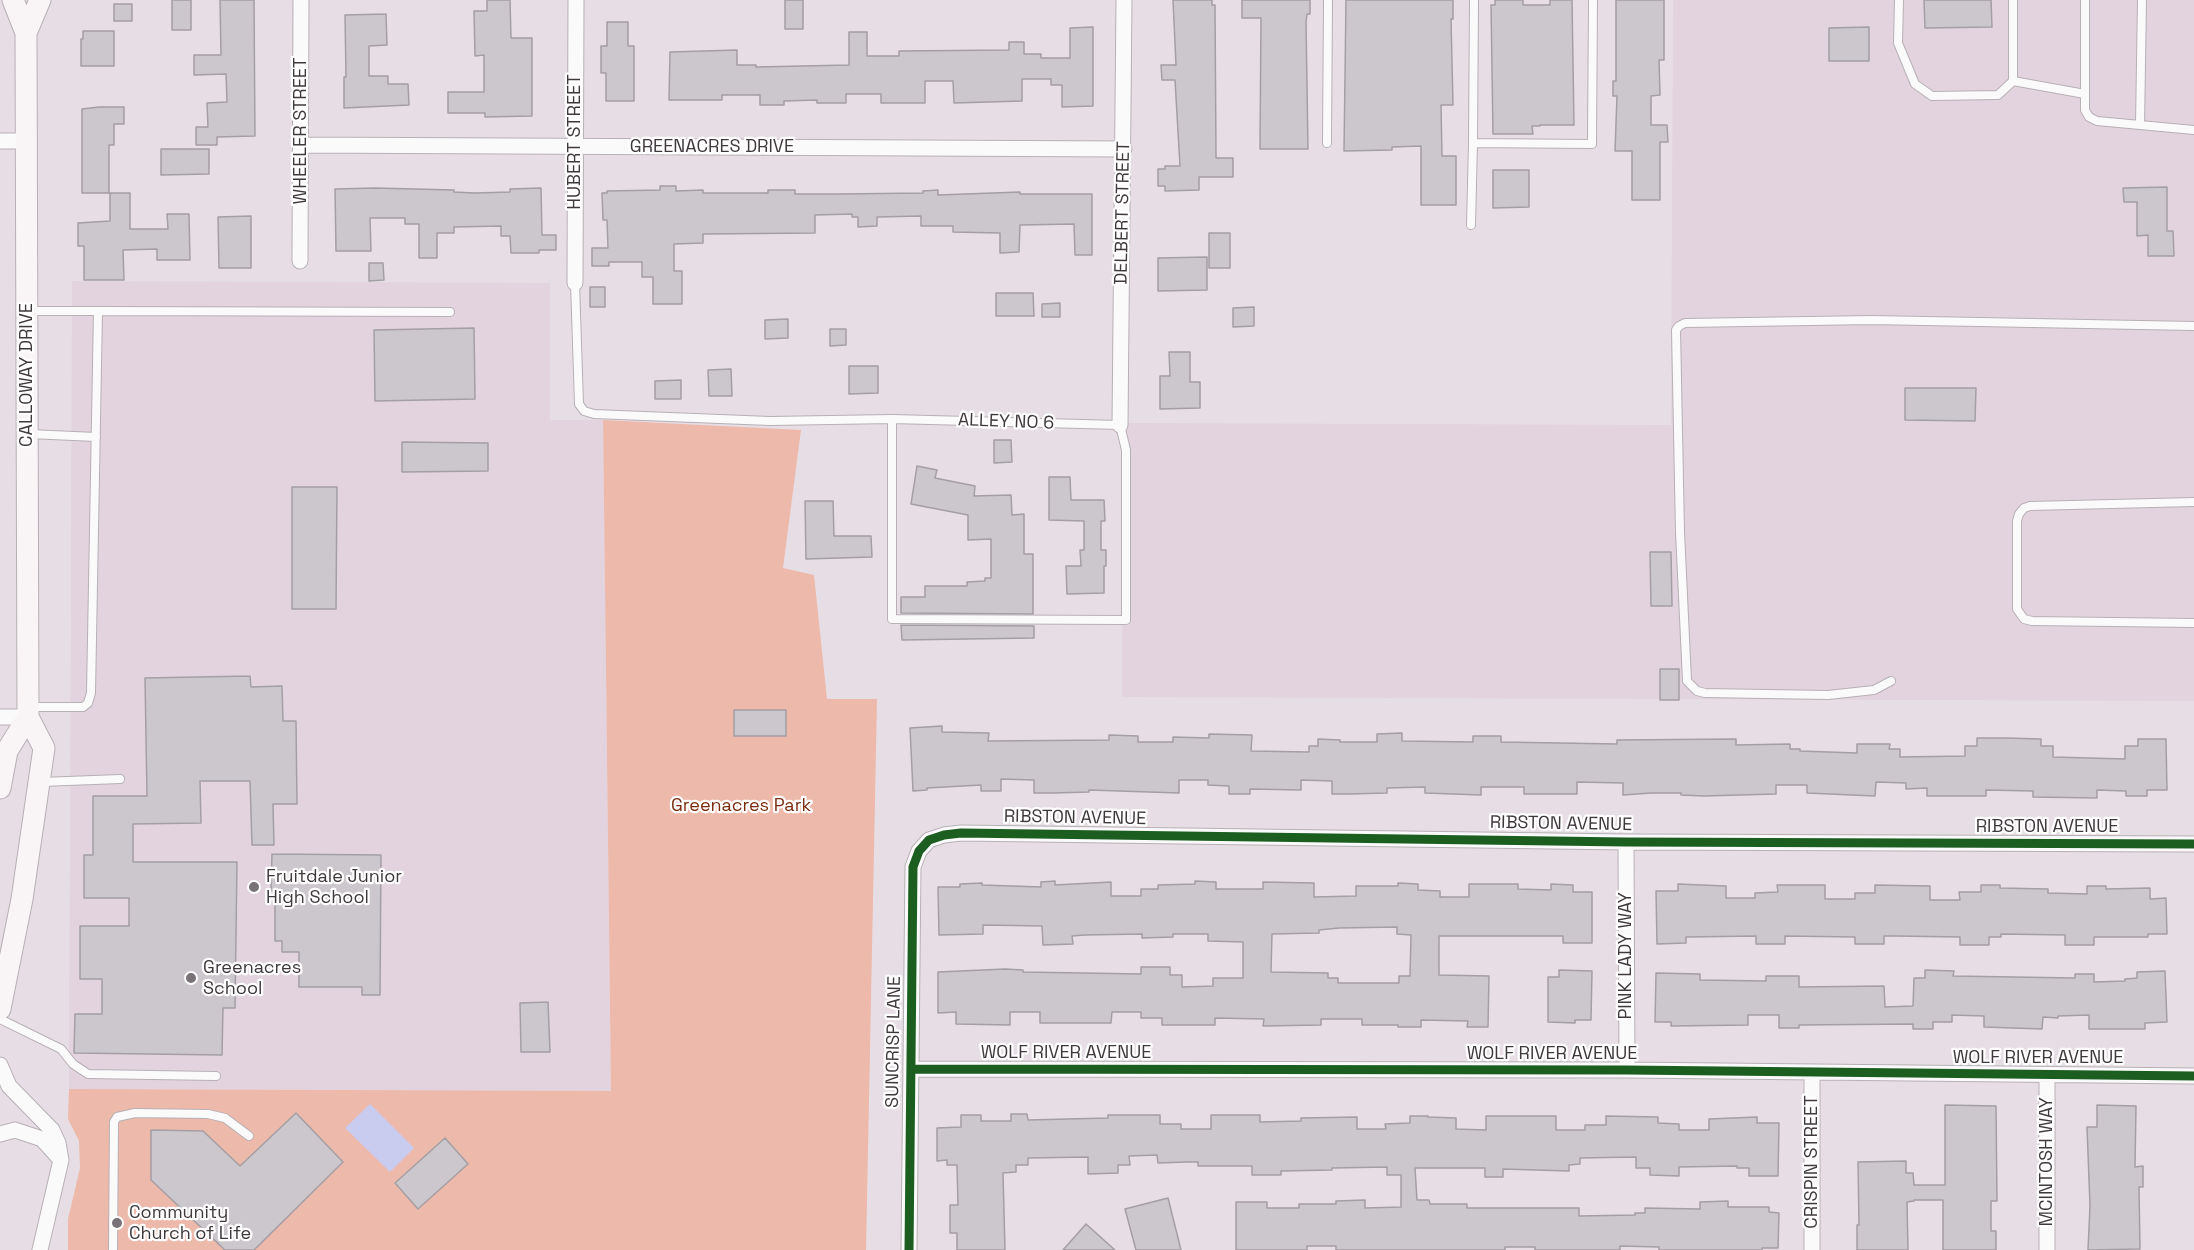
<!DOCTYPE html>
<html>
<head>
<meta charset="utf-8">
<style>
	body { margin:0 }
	canvas { display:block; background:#e6dee4 }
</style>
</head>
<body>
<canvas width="2194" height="1250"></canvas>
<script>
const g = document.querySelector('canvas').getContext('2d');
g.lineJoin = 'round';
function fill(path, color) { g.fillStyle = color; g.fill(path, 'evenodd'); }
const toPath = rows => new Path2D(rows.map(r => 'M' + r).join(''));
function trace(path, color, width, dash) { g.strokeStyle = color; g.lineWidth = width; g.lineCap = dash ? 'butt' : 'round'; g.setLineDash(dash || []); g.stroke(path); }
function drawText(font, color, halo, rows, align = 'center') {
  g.font = font + ' "Space Grotesk",sans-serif'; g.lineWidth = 4.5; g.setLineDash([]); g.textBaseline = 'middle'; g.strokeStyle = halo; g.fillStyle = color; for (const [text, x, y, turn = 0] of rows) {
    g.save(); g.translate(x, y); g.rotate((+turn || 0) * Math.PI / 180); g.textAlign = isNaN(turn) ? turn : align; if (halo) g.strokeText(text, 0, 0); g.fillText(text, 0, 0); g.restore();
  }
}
const built = toPath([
	[1673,0,2194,0,2194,701,1122,697,1123,423,1671,425],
	[72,281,550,283,550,420,603,420,611,1091,69,1089]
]);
const green = toPath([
	[603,420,801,430,783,568,814,575,827,699,877,699,866,1250,68,1250,68,1219,80,1168,79,1141,68,1119,69,1089,611,1091]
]);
const water = toPath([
	[370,1104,414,1148,390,1172,345,1128]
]);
const building = toPath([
	[172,0,191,0,191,30,172,30,172,0],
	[220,0,254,0,255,136,217,137,217,145,196,145,196,127,208,127,207,103,227,102,226,74,194,75,194,55,221,55,220,0],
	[487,0,510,0,511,38,532,38,532,116,485,117,485,113,448,113,448,92,484,92,484,55,475,56,474,11,487,11,487,0],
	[785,0,803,0,803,29,785,29,785,0],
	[1173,0,1212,0,1212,5,1215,5,1216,158,1233,158,1233,177,1199,177,1199,190,1165,191,1165,186,1158,186,1158,169,1165,169,1165,166,1180,166,1175,80,1162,80,1161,65,1176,65,1173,0],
	[1242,0,1310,0,1310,14,1307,14,1306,22,1308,149,1260,149,1261,18,1242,18,1242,0],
	[1346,0,1453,0,1453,19,1451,19,1453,105,1441,105,1442,156,1456,156,1456,205,1421,205,1421,146,1392,147,1392,150,1344,151,1346,0],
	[1495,0,1523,0,1523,5,1550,5,1550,0,1572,0,1574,125,1540,125,1540,126,1532,126,1533,134,1493,134,1491,5,1495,5,1495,0],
	[1616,0,1664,0,1664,60,1659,60,1660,95,1651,96,1651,125,1667,125,1668,142,1660,142,1660,200,1632,200,1632,151,1615,151,1617,96,1613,96,1613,81,1616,81,1616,0],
	[1924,0,1991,0,1992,27,1925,28,1924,0],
	[114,4,132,4,132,21,114,21,114,4],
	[386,14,387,45,369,46,369,76,388,76,388,84,408,84,409,105,344,108,344,77,346,77,345,15,386,14],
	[607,22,628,22,628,46,634,46,634,101,606,101,606,73,601,73,601,46,607,46,607,22],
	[1093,27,1093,106,1062,107,1062,85,1051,85,1051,79,1022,79,1022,101,954,103,953,81,925,81,925,103,881,103,881,94,846,94,846,103,817,103,817,100,784,101,784,105,760,105,760,95,722,95,722,100,669,100,670,52,737,50,737,65,756,65,756,67,849,65,849,32,867,32,867,56,899,56,899,51,1009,50,1009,42,1024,42,1024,54,1041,54,1041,58,1070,58,1070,28,1093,27],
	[1869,27,1869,61,1829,61,1829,28,1869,27],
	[83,31,114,31,114,66,81,66,81,39,83,39,83,31],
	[99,107,124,107,124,124,114,124,114,145,109,145,109,193,82,193,82,109,99,107],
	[161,149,209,149,209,174,161,175,161,149],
	[1493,170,1529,170,1529,207,1493,208,1493,170],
	[660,186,676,186,676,191,703,190,703,193,768,193,768,190,795,190,795,194,840,194,923,193,923,191,938,190,938,195,1020,192,1020,194,1092,194,1092,255,1075,255,1074,224,1020,225,1019,252,1000,253,1000,233,953,232,953,226,921,226,921,216,877,217,877,226,858,227,858,217,852,217,852,214,815,215,815,233,703,234,703,243,674,244,674,271,682,271,682,304,653,304,653,277,642,277,642,262,609,262,609,266,592,266,592,248,608,248,607,220,603,220,602,193,607,193,607,191,660,190,660,186],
	[2167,187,2167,231,2173,231,2174,256,2148,256,2148,235,2137,236,2137,202,2124,202,2123,188,2167,187],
	[375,188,454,190,454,192,474,193,510,192,510,189,541,188,542,235,556,235,556,250,539,250,539,253,511,253,510,236,501,236,501,226,454,227,454,233,437,233,437,258,419,258,419,224,405,224,405,218,370,218,371,251,336,251,335,189,375,188],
	[110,193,130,193,130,229,168,229,167,214,189,214,190,260,157,260,157,249,123,250,124,280,84,280,84,246,78,246,78,223,110,221,110,193],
	[251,216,251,268,219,268,218,217,251,216],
	[1209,233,1230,233,1230,268,1209,268,1209,233],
	[1207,257,1207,290,1158,291,1158,258,1207,257],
	[369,263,383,263,384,280,369,281,369,263],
	[590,287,605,287,605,307,590,307,590,287],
	[996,293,1033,293,1034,316,996,316,996,293],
	[1060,303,1060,317,1042,317,1042,304,1060,303],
	[1254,307,1254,326,1233,327,1233,308,1254,307],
	[788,319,788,338,765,339,765,320,788,319],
	[474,328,475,399,375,401,374,330,474,328],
	[830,329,846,329,846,345,830,346,830,329],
	[1169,352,1190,352,1190,382,1200,382,1200,408,1160,409,1160,376,1170,376,1169,352],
	[849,366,878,366,878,393,849,394,849,366],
	[731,369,732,396,709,396,708,370,731,369],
	[681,380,681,399,655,399,655,381,681,380],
	[1905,388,1976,388,1975,421,1905,420,1905,388],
	[994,440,1011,440,1012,462,994,463,994,440],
	[402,442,488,443,488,471,402,472,402,442],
	[917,466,937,470,935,478,975,486,974,496,1011,495,1012,515,1024,514,1024,554,1033,554,1033,614,901,613,901,597,925,597,925,586,967,586,967,582,985,581,985,578,991,578,991,539,968,540,968,515,911,504,917,466],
	[1049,477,1070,477,1071,500,1104,500,1105,521,1101,521,1101,550,1106,550,1106,566,1104,566,1104,593,1067,594,1066,566,1081,566,1080,550,1084,550,1084,521,1049,520,1049,477],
	[292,487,337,487,336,609,292,609,292,487],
	[805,501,833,501,834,536,871,536,872,557,806,559,805,501],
	[1650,552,1671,552,1672,606,1651,606,1650,552],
	[901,625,1034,626,1034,638,902,640,901,625],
	[1660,669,1679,669,1679,700,1660,700,1660,669],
	[250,676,251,687,282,686,283,721,296,721,297,804,273,804,274,845,252,845,250,781,200,781,201,823,133,824,133,862,237,862,235,1008,223,1008,222,1055,74,1053,75,1014,102,1014,102,979,80,979,80,926,129,926,129,898,84,898,84,855,93,855,93,796,147,796,145,678,250,676],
	[734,710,786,710,786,736,734,736,734,710],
	[942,726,942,732,989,733,988,741,1109,740,1109,735,1138,736,1138,742,1173,742,1173,737,1209,738,1209,734,1252,735,1251,751,1309,752,1309,746,1318,746,1318,739,1340,740,1340,742,1377,742,1377,734,1402,733,1402,741,1473,742,1473,736,1501,736,1501,742,1617,744,1617,740,1736,739,1736,745,1790,744,1790,749,1800,749,1800,751,1857,753,1857,744,1890,744,1889,749,1900,749,1900,757,1965,756,1965,746,1977,746,1977,738,2006,738,2041,739,2041,746,2053,746,2053,757,2125,759,2125,746,2138,746,2138,739,2166,739,2167,790,2147,790,2147,796,2126,796,2126,791,2097,790,2097,798,2033,797,2033,791,1986,790,1986,796,1927,796,1927,788,1906,789,1906,783,1876,782,1875,796,1807,793,1807,785,1776,785,1776,794,1704,796,1681,795,1681,793,1651,793,1623,795,1623,783,1577,782,1577,794,1524,794,1524,787,1481,787,1481,795,1425,793,1425,787,1387,788,1387,793,1349,794,1332,794,1332,781,1301,780,1301,790,1250,789,1250,794,1229,794,1229,786,1208,785,1208,780,1179,780,1179,793,1089,790,1089,792,1053,793,1034,793,1034,780,1001,779,1001,791,981,791,981,785,927,788,927,790,913,791,910,728,942,726],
	[272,854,381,855,380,995,362,995,362,987,299,987,299,952,282,952,282,941,275,941,275,891,271,891,272,854],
	[1055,881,1055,885,1111,882,1111,896,1141,896,1141,889,1158,889,1158,885,1195,884,1195,881,1216,882,1216,889,1263,889,1263,882,1314,883,1314,897,1356,896,1356,886,1398,886,1398,883,1418,884,1418,890,1440,891,1440,897,1469,897,1469,884,1518,884,1518,889,1551,890,1551,884,1573,885,1573,892,1592,892,1592,943,1563,943,1563,936,1439,936,1439,975,1489,976,1488,1027,1467,1027,1468,1021,1421,1020,1421,1027,1398,1027,1398,1025,1362,1025,1362,1019,1321,1019,1321,1025,1263,1026,1264,1019,1215,1018,1215,1025,1162,1025,1162,1018,1141,1018,1141,1012,1112,1012,1111,1023,1040,1023,1040,1012,1010,1012,1010,1025,956,1024,956,1012,938,1013,938,972,1005,969,1023,970,1023,972,1141,974,1141,967,1170,967,1170,975,1182,975,1182,987,1213,986,1213,978,1243,978,1243,942,1208,941,1208,934,1173,934,1173,937,1142,938,1142,934,1085,935,1072,936,1073,944,1043,945,1042,926,983,925,983,934,939,935,938,887,960,887,960,884,982,883,982,885,1041,887,1041,882,1055,881],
	[1397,927,1397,934,1411,935,1410,976,1399,976,1399,983,1338,983,1338,978,1328,978,1328,973,1271,972,1272,934,1319,933,1319,930,1339,928,1397,927],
	[1678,884,1726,886,1726,898,1755,898,1755,893,1778,892,1777,885,1825,885,1825,899,1855,899,1855,893,1875,893,1875,885,1930,886,1930,900,1960,900,1959,892,1981,892,1981,885,2000,885,2000,888,2048,889,2048,893,2087,894,2087,886,2106,886,2106,889,2150,888,2150,899,2166,898,2167,934,2148,934,2148,937,2094,937,2094,945,2065,945,2065,935,2001,934,2001,937,1989,937,1989,945,1960,945,1960,937,1896,936,1884,936,1884,944,1855,944,1855,937,1785,936,1785,944,1756,944,1756,936,1686,937,1686,943,1657,944,1656,891,1678,891,1678,884],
	[1559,970,1592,971,1591,1020,1575,1020,1575,1023,1548,1022,1548,977,1559,977,1559,970],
	[1925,970,1954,971,1953,976,2075,978,2075,974,2094,974,2094,982,2125,981,2125,979,2137,978,2137,972,2165,971,2167,1022,2145,1023,2145,1029,2089,1029,2089,1015,2058,1016,2058,1018,2043,1017,2042,1029,1984,1027,1984,1016,1952,1015,1952,1022,1933,1022,1933,1029,1913,1029,1913,1024,1799,1025,1799,1028,1779,1028,1779,1015,1748,1015,1748,1025,1671,1026,1671,1022,1655,1022,1656,973,1700,974,1700,980,1766,981,1766,976,1799,976,1799,987,1884,986,1885,1007,1913,1006,1914,978,1925,978,1925,970],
	[548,1002,550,1052,521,1052,520,1003,548,1002],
	[1945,1105,1996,1106,1997,1201,1991,1201,1991,1231,1996,1231,1996,1250,1943,1250,1943,1200,1914,1200,1914,1201,1907,1202,1908,1250,1857,1250,1857,1225,1859,1225,1858,1162,1906,1161,1906,1173,1913,1173,1914,1185,1945,1185,1945,1105],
	[2097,1105,2136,1106,2135,1167,2143,1166,2143,1187,2139,1187,2140,1249,2088,1250,2090,1206,2087,1127,2097,1127,2097,1105],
	[296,1113,343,1162,254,1250,225,1250,151,1180,151,1130,203,1131,240,1166,296,1113],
	[1011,1114,1027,1114,1028,1120,1108,1118,1108,1115,1160,1115,1160,1124,1181,1124,1181,1129,1211,1129,1211,1115,1260,1115,1260,1122,1301,1121,1301,1118,1357,1117,1357,1129,1386,1129,1385,1124,1410,1123,1410,1116,1428,1116,1428,1117,1456,1118,1456,1129,1486,1130,1486,1116,1556,1116,1556,1130,1585,1130,1585,1125,1606,1125,1606,1116,1658,1117,1658,1123,1679,1124,1679,1130,1709,1130,1709,1119,1757,1117,1757,1123,1779,1123,1778,1176,1749,1176,1749,1168,1737,1168,1737,1166,1679,1167,1679,1176,1650,1175,1650,1168,1636,1168,1636,1157,1580,1158,1580,1164,1569,1165,1569,1171,1503,1169,1503,1177,1485,1177,1485,1168,1415,1168,1417,1200,1429,1200,1430,1204,1467,1204,1467,1208,1579,1208,1579,1216,1635,1215,1635,1213,1645,1213,1645,1208,1700,1209,1700,1202,1728,1201,1728,1207,1769,1207,1769,1212,1779,1213,1778,1248,1762,1248,1762,1250,1659,1250,1659,1247,1620,1246,1620,1250,1535,1250,1535,1247,1505,1247,1505,1250,1336,1250,1336,1246,1307,1246,1307,1250,1236,1250,1236,1202,1267,1202,1267,1208,1299,1208,1299,1204,1336,1204,1336,1201,1365,1200,1365,1208,1401,1207,1401,1175,1387,1175,1387,1167,1332,1168,1332,1170,1281,1171,1281,1175,1252,1175,1252,1166,1198,1166,1198,1162,1187,1162,1158,1163,1157,1155,1129,1156,1130,1165,1118,1165,1118,1173,1088,1174,1088,1157,1028,1158,1028,1165,1016,1165,1016,1172,1003,1173,1005,1250,957,1250,957,1233,950,1233,950,1205,958,1205,957,1165,947,1165,947,1160,937,1161,937,1128,961,1127,961,1115,981,1115,981,1121,1011,1121,1011,1114],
	[445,1138,468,1164,418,1209,395,1183,445,1138],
	[1168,1198,1181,1250,1136,1250,1125,1209,1168,1198],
	[1086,1224,1115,1250,1063,1250,1086,1224]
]);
const service = toPath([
	[1474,0,1473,143,1592,144,1593,0],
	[1899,0,1898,43,1915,84,1932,96,1998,95,2013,81,2013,0],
	[2085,0,2085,110,2089,117,2097,121,2194,130],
	[2013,81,2085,94],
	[2140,125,2142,0],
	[1327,143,1328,0],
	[1471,225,1473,143],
	[575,283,579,404,584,411,594,414,770,421,892,419,1120,425,1126,450,1126,620,892,619,892,419],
	[30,311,98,311,91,693,88,703,83,707,30,707],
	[98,311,450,312],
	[29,434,96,437],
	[2194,502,2030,506,2024,508,2019,514,2017,521,2017,609,2024,619,2032,621,2194,623],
	[1891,681,1874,690,1828,695,1705,693,1697,691,1687,681,1680,532,1676,330,1679,326,1685,323,1871,320,2194,326],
	[41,782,120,779],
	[0,1019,61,1049,73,1064,88,1074,216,1076],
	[113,1250,114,1122,117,1117,135,1113,208,1114,225,1118,249,1136]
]);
const minor = toPath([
	[0,141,27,141],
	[301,145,1124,149],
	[300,261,301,0],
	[575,283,576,0],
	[1120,425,1124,0],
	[0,717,28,717],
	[1626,842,1627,1070],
	[0,1065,9,1086,52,1130,58,1143,61,1160,42,1139,15,1130,0,1134],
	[911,1069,1627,1070,2194,1076],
	[1812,1073,1812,1250],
	[40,1250,61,1160],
	[909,1250,913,867,919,851,929,840,944,835,961,833,1626,842,2194,844],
	[2047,1250,2047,1075]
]);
const secondary = toPath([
	[26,33,40,0],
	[0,788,7,751,28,717],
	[0,1009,22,899,44,748,28,717,26,33,13,0]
]);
const cycleway = toPath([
	[911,1069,1627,1070,2194,1076],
	[909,1250,913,867,919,851,929,840,944,835,961,833,1626,842,2194,844]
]);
const markers = [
	[254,887,6,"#797277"],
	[191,978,6,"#797277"],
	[117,1223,6,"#797277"]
];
const streetNames = [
	["WHEELER STREET",301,131,-90],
	["HUBERT STREET",575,142,-90],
	["GREENACRES DRIVE",712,147],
	["DELBERT STREET",1123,213,-89],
	["CALLOWAY DRIVE",27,375,-90],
	["ALLEY NO 6",1006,422,2],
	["RIBSTON AVENUE",1075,818,1],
	["RIBSTON AVENUE",1561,824,1],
	["RIBSTON AVENUE",2047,827],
	["PINK LADY WAY",1626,956,-90],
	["SUNCRISP LANE",894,1042,-89],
	["WOLF RIVER AVENUE",1066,1053],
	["WOLF RIVER AVENUE",1552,1054],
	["WOLF RIVER AVENUE",2038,1058],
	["CRISPIN STREET",1812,1162,-90],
	["MCINTOSH WAY",2047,1162,-90]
];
const parkNames = [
	["Greenacres Park",741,806]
];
const poiNames = [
	["Fruitdale Junior",266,877],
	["High School",266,898],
	["Greenacres",203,968],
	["School",203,989],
	["Community",129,1213],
	["Church of Life",129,1234]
];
fill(built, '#e3d3de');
fill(green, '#edb9ab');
fill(water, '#c9cbef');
fill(building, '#ccc7cc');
trace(building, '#a49fa4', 1.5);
trace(service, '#b7b0b5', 10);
trace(minor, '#b7b0b5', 17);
trace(secondary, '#b7b0b5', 23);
trace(service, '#fbfafb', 8);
trace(minor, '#fbfafb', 15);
trace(secondary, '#f9f5f7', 21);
trace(cycleway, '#1b5e20', 9);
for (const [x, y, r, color] of markers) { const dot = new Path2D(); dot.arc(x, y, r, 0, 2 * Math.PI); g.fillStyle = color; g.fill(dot); trace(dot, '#fff', 2); }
drawText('18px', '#3f383c', '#fff', streetNames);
drawText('18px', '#7a2c0d', '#fff', parkNames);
drawText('18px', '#3f383c', '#fff', poiNames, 'left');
</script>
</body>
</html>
